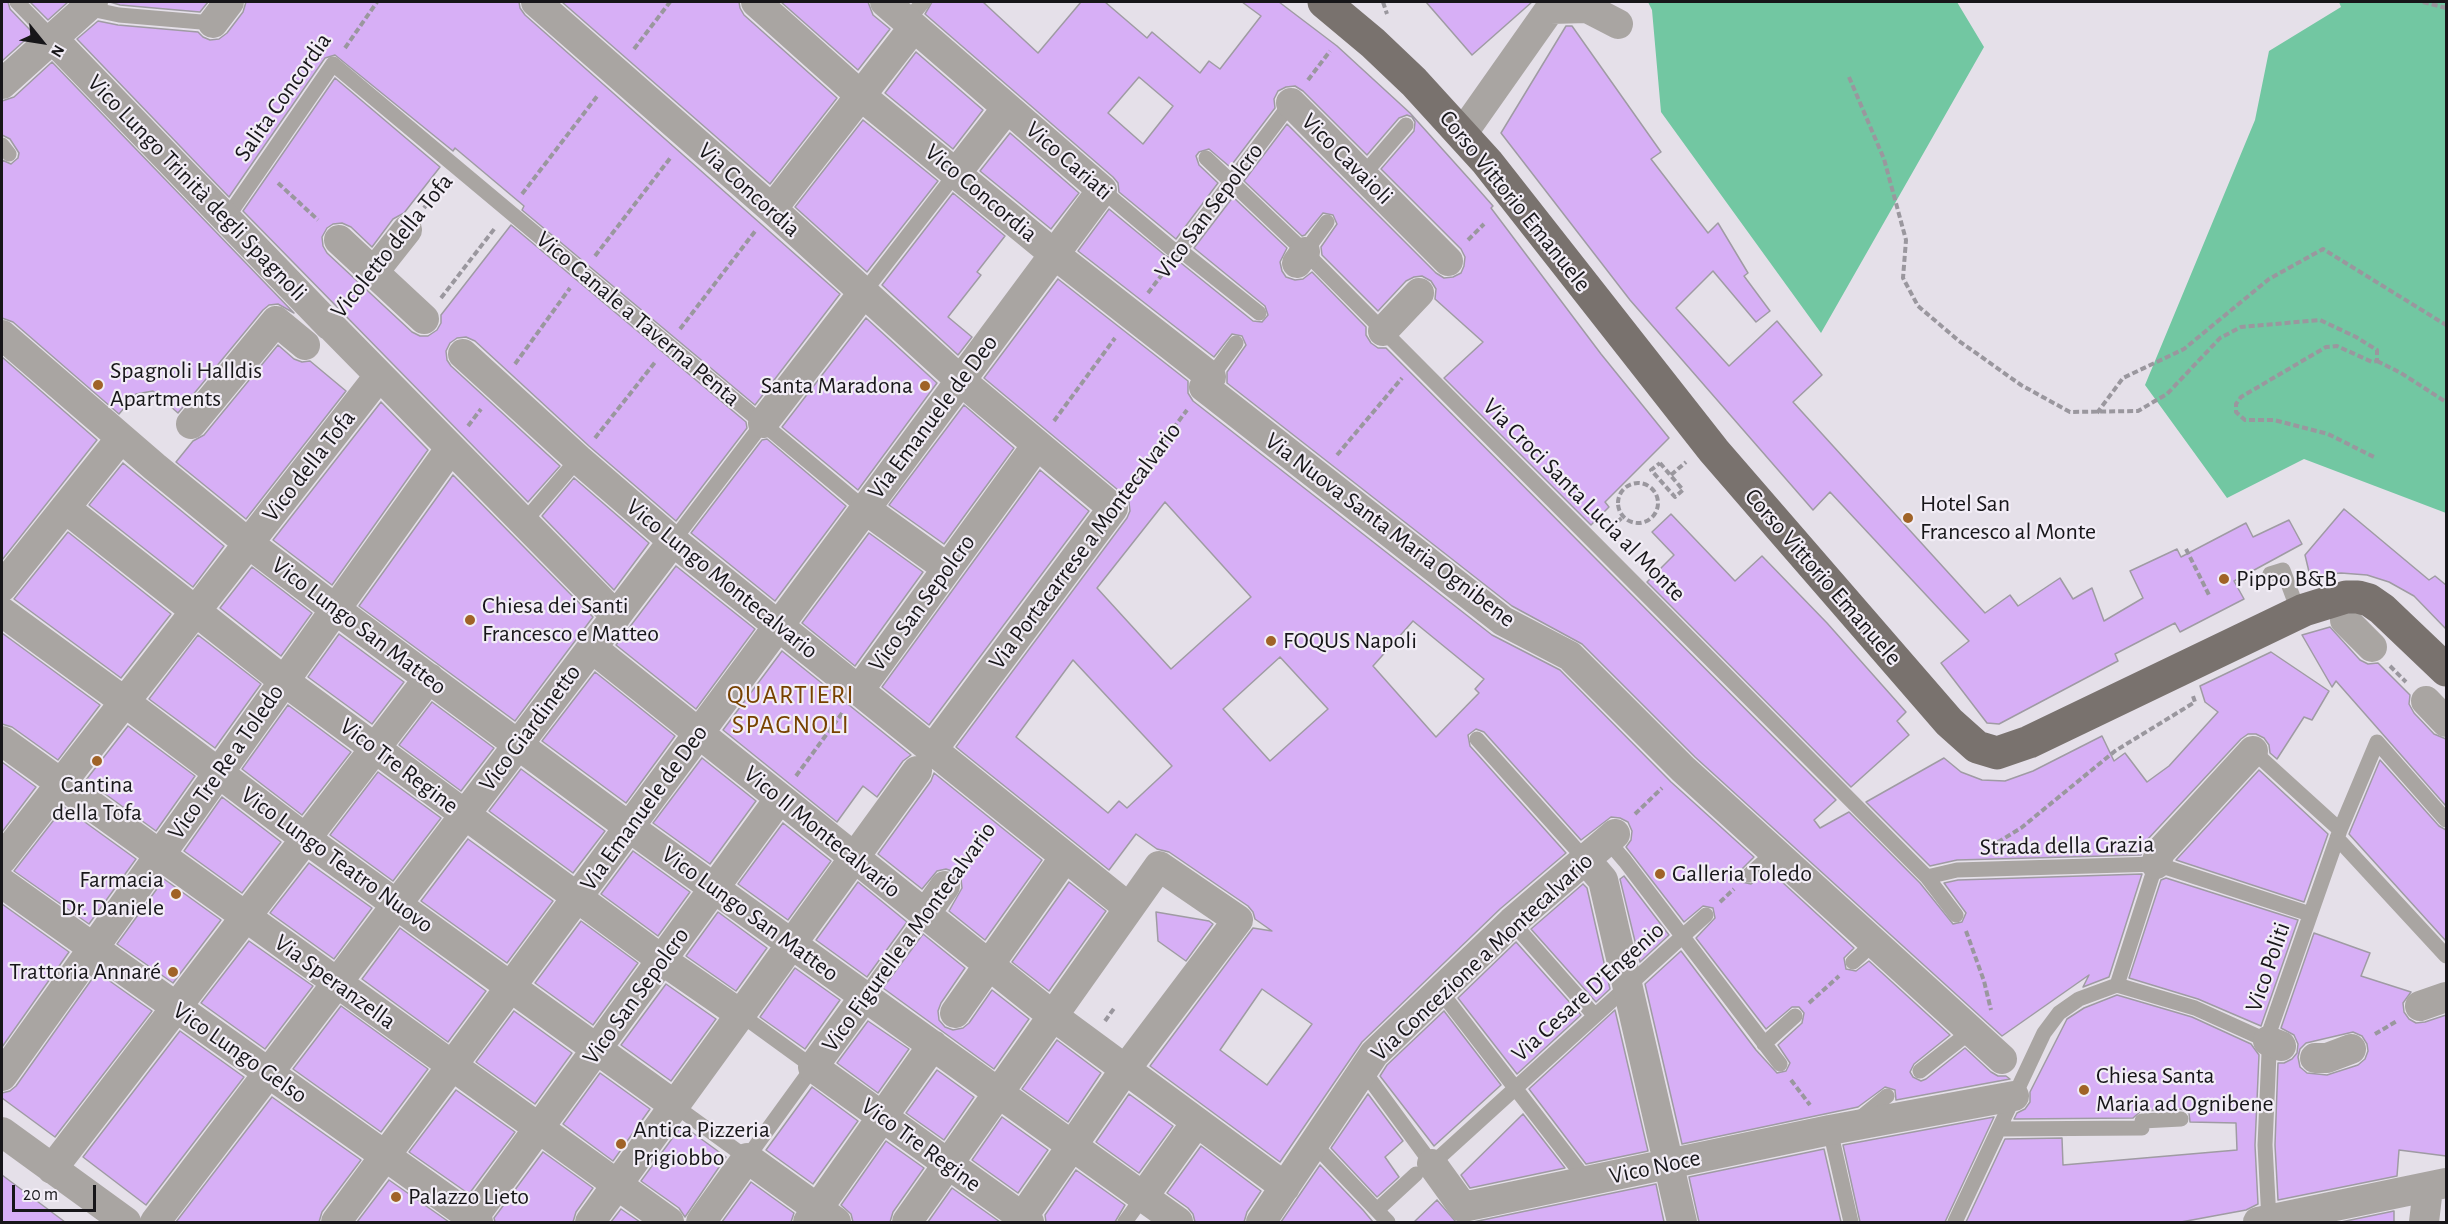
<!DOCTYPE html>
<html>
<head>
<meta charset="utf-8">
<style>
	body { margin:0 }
	#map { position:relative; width:2448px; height:1224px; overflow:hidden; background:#e5e0e9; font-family:"Alegreya Sans",sans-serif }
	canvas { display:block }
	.frame { position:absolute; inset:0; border:3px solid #171619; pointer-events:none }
	.north { position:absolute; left:12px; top:12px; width:60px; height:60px; -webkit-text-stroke:4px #f2edf6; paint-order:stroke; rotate:120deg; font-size:16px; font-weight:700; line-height:24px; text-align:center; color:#171619 }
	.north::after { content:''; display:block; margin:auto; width:21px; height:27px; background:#171619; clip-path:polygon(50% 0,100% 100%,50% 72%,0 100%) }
	.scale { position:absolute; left:12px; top:1185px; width:84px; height:27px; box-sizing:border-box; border:3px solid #171619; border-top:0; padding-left:8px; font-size:18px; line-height:21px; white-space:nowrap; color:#171619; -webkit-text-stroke:4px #f2edf6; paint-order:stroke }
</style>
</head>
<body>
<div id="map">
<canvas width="2448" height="1224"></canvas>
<div class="frame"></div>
<div class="north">N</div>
<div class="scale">20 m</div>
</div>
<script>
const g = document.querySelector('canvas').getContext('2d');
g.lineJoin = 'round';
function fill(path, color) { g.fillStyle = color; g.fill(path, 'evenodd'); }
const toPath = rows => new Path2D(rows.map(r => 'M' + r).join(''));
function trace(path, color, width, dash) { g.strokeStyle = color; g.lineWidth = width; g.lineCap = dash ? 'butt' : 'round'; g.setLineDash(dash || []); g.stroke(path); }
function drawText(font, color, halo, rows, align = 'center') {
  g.font = font + ' "Alegreya Sans",sans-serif'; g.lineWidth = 4.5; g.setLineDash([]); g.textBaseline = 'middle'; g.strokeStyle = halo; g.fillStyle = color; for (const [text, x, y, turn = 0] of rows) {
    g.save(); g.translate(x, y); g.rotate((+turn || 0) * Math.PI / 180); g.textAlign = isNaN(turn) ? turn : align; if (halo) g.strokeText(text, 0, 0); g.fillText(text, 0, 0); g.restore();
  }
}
const green = toPath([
	[1648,2,1957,2,1984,47,1821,333,1661,112,1652,10],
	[2339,2,2446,2,2446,513,2304,459,2227,498,2145,385,2255,120,2269,51,2341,7]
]);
const building = toPath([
	[2,2,8,2,10,9,33,33,2,61,2,2],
	[30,2,68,2,48,20,30,2],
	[110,2,208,2,200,12,120,5,110,2],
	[246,2,519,2,520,8,525,15,840,294,755,405,522,210,524,206,455,148,453,151,335,55,325,58,229,197,77,39,98,21,118,25,198,32,203,37,210,40,219,39,227,33,243,12,246,2],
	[562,2,739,2,740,8,744,15,837,98,770,184,562,2],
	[781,2,868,2,873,15,890,29,858,70,781,2],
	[932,2,983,2,1038,53,1081,2,1105,2,1147,38,1152,32,1200,73,1209,61,1220,69,1261,16,1242,2,1279,2,1337,46,1410,113,1471,181,1493,206,1491,208,1601,354,1669,438,1605,502,1609,507,1591,525,1444,378,1483,342,1435,299,1436,289,1431,281,1422,276,1414,277,1406,281,1378,311,1322,255,1321,247,1337,224,1333,215,1323,213,1305,235,1302,236,1244,181,1287,124,1436,273,1444,278,1453,277,1461,273,1464,266,1465,257,1461,249,1381,169,1414,131,1415,122,1412,117,1407,115,1399,118,1367,155,1303,91,1295,86,1286,87,1278,91,1274,99,1275,108,1230,167,1209,149,1199,152,1196,156,1199,165,1218,183,1176,239,1119,192,1118,183,1113,177,925,14,932,2],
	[1139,77,1173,106,1143,144,1108,113,1139,77],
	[1426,2,1532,2,1472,55,1426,2],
	[1566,26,1572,26,1661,152,1651,159,1708,233,1718,223,1748,273,1744,276,1770,311,1756,322,1713,271,1676,308,1729,366,1777,321,1822,375,1793,402,1985,613,2010,595,2018,606,2060,578,2073,599,2092,588,2104,621,2143,598,2130,571,2177,549,2181,557,2246,523,2253,537,2289,520,2302,544,2234,581,2244,599,2180,632,2175,623,2115,654,2118,661,1999,724,1987,723,1941,663,1969,641,1830,492,1813,510,1630,300,1501,133,1566,26],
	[916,52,983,110,953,149,885,93,916,52],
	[52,62,294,313,278,304,269,305,263,310,178,413,153,391,136,394,119,414,13,322,2,318,2,160,11,164,18,158,19,153,10,139,2,135,2,101,14,97,52,62],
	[335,78,440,167,404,213,393,219,372,247,351,227,342,223,333,224,327,228,322,237,323,246,327,253,412,332,420,336,428,336,437,330,441,323,441,315,511,225,746,422,747,428,676,521,589,446,475,341,466,337,457,338,450,343,446,351,447,360,451,366,560,466,528,502,243,211,335,78],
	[863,120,938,181,867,272,795,207,863,120],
	[1010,133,1079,193,1051,229,980,171,1010,133],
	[953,193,1005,236,977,272,981,275,948,317,972,337,958,355,882,285,953,193],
	[1233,197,1287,248,1280,262,1282,271,1286,277,1295,280,1303,279,1312,272,1366,327,1366,335,1371,343,1378,348,1386,348,1836,800,1814,820,1820,828,1849,812,1920,883,1953,924,1962,922,1966,913,1944,883,1958,880,2142,874,2109,977,2083,987,2089,975,2002,1036,1695,757,1582,644,1512,606,1227,383,1227,372,1246,345,1242,336,1232,334,1214,357,1078,251,1109,209,1166,256,1176,259,1253,321,1262,322,1268,315,1265,306,1194,248,1233,197],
	[1058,279,1188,381,1188,393,1193,401,1492,635,1560,670,1671,782,1754,857,1740,871,1742,882,1751,884,1769,870,1854,948,1844,958,1846,969,1856,971,1869,961,1950,1035,1914,1064,1910,1072,1913,1077,1921,1081,1926,1079,1965,1048,1991,1072,1998,1076,2006,1076,2010,1079,1896,1100,1895,1090,1885,1087,1858,1107,1682,1144,1645,984,1681,951,1756,1050,1777,1073,1786,1071,1790,1063,1778,1045,1802,1023,1804,1013,1799,1007,1792,1007,1766,1029,1696,938,1715,918,1713,908,1703,906,1684,922,1626,847,1631,840,1632,831,1628,822,1620,818,1611,817,1581,840,1484,732,1476,729,1468,735,1470,746,1566,853,1500,909,1362,1042,1280,1162,1150,1066,1253,928,1272,931,1255,919,1253,912,1248,906,1169,852,1157,849,1136,834,1109,870,956,747,1127,518,1130,511,1129,502,1124,495,984,378,1058,279],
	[1165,502,1251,597,1171,669,1097,588,1165,502],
	[1413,621,1484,679,1475,689,1479,693,1436,737,1373,666,1413,621],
	[1280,657,1328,709,1270,761,1223,709,1280,657],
	[1073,660,1172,766,1127,808,1119,801,1108,813,1016,737,1073,660],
	[1262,989,1312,1024,1267,1085,1220,1050,1262,989],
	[866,318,937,383,858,490,782,427,866,318],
	[278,345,294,359,302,362,310,361,346,391,246,519,176,462,193,441,204,435,278,345],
	[2,357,97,440,2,560,2,357],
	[381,402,428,450,332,585,273,540,381,402],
	[964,405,1014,448,944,544,889,505,964,405],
	[767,439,846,506,775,601,691,533,762,440,767,439],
	[123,463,224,546,193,587,89,505,123,463],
	[1040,470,1089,511,929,725,882,687,1040,470],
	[453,475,593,617,515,721,359,606,453,475],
	[574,478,649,543,614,590,542,516,574,478],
	[2344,509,2429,580,2435,576,2446,585,2446,629,2414,596,2389,582,2367,575,2341,573,2310,576,2305,555,2344,509],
	[1671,514,1735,581,1762,556,1827,623,1906,712,1897,721,1909,735,1851,787,1647,582,1674,555,1652,532,1671,514],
	[68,532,171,614,121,678,14,599,68,532],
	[869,533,923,572,855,666,802,623,869,533],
	[676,566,755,629,696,709,616,645,676,566],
	[252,567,312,613,281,656,220,608,252,567],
	[2330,627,2360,660,2368,664,2378,663,2410,695,2409,704,2414,713,2434,734,2446,739,2446,806,2336,681,2332,687,2302,635,2330,627],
	[2,633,100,705,58,760,12,727,2,724,2,633],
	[339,634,404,682,372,724,308,677,339,634],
	[198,635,261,684,215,748,149,699,198,635],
	[782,651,911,755,903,761,877,797,863,786,837,822,723,730,782,651],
	[2271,652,2329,691,2312,720,2304,717,2277,759,2270,753,2269,745,2264,738,2256,734,2248,734,2241,739,2147,840,2141,855,1957,860,1930,866,1866,802,1944,758,1961,772,1982,780,2005,781,2033,771,2102,736,2114,761,2125,753,2147,782,2169,766,2218,712,2205,702,2200,686,2271,652],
	[595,672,675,736,626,803,542,741,595,672],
	[432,702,494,748,461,791,399,745,432,702],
	[288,705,351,752,302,815,242,769,288,705],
	[128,726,195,776,156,831,86,780,128,726],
	[702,758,756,801,710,864,653,823,702,758],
	[2380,760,2439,826,2446,830,2446,941,2349,834,2380,760],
	[2,762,36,787,2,832,2,762],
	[521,769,605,831,573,873,489,811,521,769],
	[2259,770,2328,834,2304,902,2176,860,2259,770],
	[378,772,441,818,393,881,330,835,378,772],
	[934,773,1042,860,985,940,949,911,962,888,961,879,955,872,946,869,937,871,922,889,878,854,931,781,934,773],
	[222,797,281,842,242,893,184,851,222,797],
	[64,807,136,859,89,924,14,871,64,807],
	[783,823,831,861,788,920,738,884,783,823],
	[468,839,553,901,507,963,421,901,468,839],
	[633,851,690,892,658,936,601,894,633,851],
	[309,863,372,908,334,959,270,913,309,863],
	[1624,876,1669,935,1640,962,1620,879,1624,876],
	[2166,878,2298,920,2261,1026,2198,999,2129,978,2161,880,2166,878],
	[164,879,221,920,173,983,117,944,164,879],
	[858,882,907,922,867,977,816,940,858,882],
	[1069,882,1106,911,1049,991,1012,962,1069,882],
	[1583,884,1587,888,1610,989,1596,1002,1531,929,1583,884],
	[2,904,69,952,2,1047,2,904],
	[718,912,767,948,736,991,686,956,718,912],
	[1156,912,1209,921,1213,924,1186,961,1158,941,1156,912],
	[581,921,638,963,593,1025,535,983,581,921],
	[400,928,486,991,448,1042,362,979,400,928],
	[2314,933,2370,953,2361,976,2411,992,2403,1003,2404,1012,2409,1019,2416,1023,2425,1022,2446,1015,2446,1156,2399,1150,2397,1176,2278,1200,2275,1145,2278,1063,2284,1063,2292,1059,2297,1053,2298,1044,2294,1035,2281,1028,2314,933],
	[2353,1032,2362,1036,2367,1044,2368,1051,2365,1059,2358,1065,2327,1075,2307,1073,2300,1067,2298,1057,2300,1049,2306,1043,2353,1032],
	[923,934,965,968,941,1003,938,1011,939,1020,945,1027,953,1030,963,1028,969,1023,992,990,1029,1019,994,1069,883,988,923,934],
	[249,941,313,986,265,1049,201,1003,249,941],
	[1516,942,1581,1015,1517,1074,1458,998,1516,942],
	[795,968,840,1000,805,1049,760,1017,795,968],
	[97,972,152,1011,55,1137,2,1098,2,1093,10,1091,16,1086,97,972],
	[666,984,716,1019,671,1081,621,1045,666,984],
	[2117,995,2192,1017,2251,1044,2259,1055,2255,1145,2258,1204,2246,1210,2181,1222,1966,1222,2005,1139,2062,1138,2063,1165,2237,1150,2236,1123,2190,1122,2189,1113,2181,1109,2141,1111,2133,1118,2014,1119,2017,1113,2025,1109,2030,1102,2030,1092,2067,1019,2084,1008,2117,995],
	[341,1006,428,1069,381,1132,293,1069,341,1006],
	[1615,1010,1648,1151,1586,1164,1529,1089,1615,1010],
	[514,1011,572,1053,535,1104,476,1062,514,1011],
	[1444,1011,1501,1085,1434,1146,1380,1076,1387,1065,1444,1011],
	[868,1021,909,1049,878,1093,837,1063,868,1021],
	[180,1031,244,1077,146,1205,83,1157,180,1031],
	[1057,1040,1101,1073,1068,1122,1022,1089,1057,1040],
	[937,1070,974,1097,944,1140,906,1113,937,1070],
	[600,1073,650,1109,613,1161,563,1124,600,1073],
	[812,1087,858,1121,813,1184,766,1150,812,1087],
	[456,1090,515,1132,469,1194,409,1152,456,1090],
	[1129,1094,1173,1126,1139,1173,1096,1142,1129,1094],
	[1368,1094,1403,1141,1385,1157,1399,1177,1377,1197,1331,1148,1368,1094],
	[272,1097,361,1160,322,1212,319,1222,176,1222,272,1097],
	[1523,1114,1565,1168,1470,1188,1461,1175,1523,1114],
	[1002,1117,1048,1150,1018,1193,972,1160,1002,1117],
	[1994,1117,1945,1222,1860,1222,1843,1145,1994,1117],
	[682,1125,726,1157,685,1217,679,1208,641,1181,682,1125],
	[886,1141,924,1168,893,1212,890,1222,853,1222,851,1214,841,1205,886,1141],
	[1201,1146,1261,1191,1247,1212,1244,1222,1195,1222,1193,1214,1188,1208,1167,1193,1201,1146],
	[1824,1149,1841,1222,1699,1222,1689,1177,1824,1149],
	[543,1152,593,1188,576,1212,573,1222,495,1222,494,1218,543,1152],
	[1320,1165,1363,1210,1373,1222,1281,1222,1320,1165],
	[1076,1170,1125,1205,1115,1222,1046,1222,1045,1215,1076,1170],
	[2,1175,65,1222,2,1222,2,1175],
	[389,1180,449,1222,357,1222,389,1180],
	[751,1182,794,1213,791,1222,722,1222,751,1182],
	[1656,1184,1664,1222,1473,1222,1656,1184],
	[952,1188,1000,1222,928,1222,952,1188],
	[1437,1200,1456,1222,1414,1222,1437,1200],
	[621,1209,640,1222,611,1222,621,1209],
	[2394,1211,2394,1222,2341,1222,2394,1211]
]);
const path = toPath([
	[1383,2,1387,14],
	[2423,2,2446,8],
	[345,48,377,2],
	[634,49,670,2],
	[1849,77,1884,159,1906,240,1903,278,1918,306,1959,341,2021,385,2070,412,2138,411,2167,394,2220,338,2241,327,2320,320,2356,337,2377,350,2377,361,2372,362,2337,346,2326,347,2241,397,2236,404,2236,412,2245,420,2274,420,2328,434,2376,458],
	[1308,80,1330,51],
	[278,183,318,220],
	[522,194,598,95],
	[424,208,443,183],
	[1468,240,1484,224],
	[595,256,671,157],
	[1148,293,1167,268],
	[441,298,495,228],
	[680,329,756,230],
	[2377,361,2401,373,2446,402],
	[515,364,570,288],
	[2097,413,2123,378,2184,349,2269,279,2323,249,2446,325],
	[1054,421,1115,338],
	[468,426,481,409],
	[595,438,656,361],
	[1337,455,1402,378],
	[1660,463,1683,490,1675,497,1651,470,1660,463],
	[1671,475,1686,462],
	'1618 503a20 20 0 1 1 40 0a20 20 0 1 1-40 0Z',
	[1130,486,1187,410],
	[1610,528,1623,517],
	[2186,549,2209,595],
	[2390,666,2406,682],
	[796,776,843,712],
	[1635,814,1662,788],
	[1990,847,2021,828,2115,751,2195,702,2193,696],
	[962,863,988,829],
	[1720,902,1734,889],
	[1966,931,1984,981,1991,1010],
	[1809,1003,1839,976],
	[1105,1021,1115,1007],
	[2375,1034,2397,1021],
	[1791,1080,1810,1105]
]);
const lane = toPath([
	[17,2,52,38],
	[86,8,119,15,213,23],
	[907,21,923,2],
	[2,145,9,154],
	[1206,158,1305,252,1927,877,1956,915],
	[1363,175,1406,125],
	[1102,190,1172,249,1180,250,1259,313],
	[226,219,333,64,865,509],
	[1180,250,1291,103],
	[1305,252,1327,222],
	[864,292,957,172],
	[1211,377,1236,343],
	[523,523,578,459],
	[673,541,763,423],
	[2270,574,2283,570,2299,613],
	[1477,739,1585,859],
	[2253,751,2340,830],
	[2337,838,2446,956],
	[1607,840,1625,861,1780,1064],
	[1749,875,1774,853],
	[1927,877,1957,870,2156,864,2310,914],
	[1512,922,1595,1016],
	[1853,962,1874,943],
	[2117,985,2156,864],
	[1441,992,1587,1181],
	[865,996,925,914],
	[1764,1044,1795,1016],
	[1363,1070,1432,1164,1706,915],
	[1920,1071,1971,1031],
	[674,1105,747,1158,813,1067,740,1014],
	[1859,1119,1887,1096],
	[1828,1127,1830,1130,1851,1222],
	[1999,1129,2142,1128,2142,1121,2181,1119],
	[1314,1144,1388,1222],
	[1377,1210,1416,1174],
	[2269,1220,2265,1145,2270,1030,2340,830,2377,742,2446,820],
	[1125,1222,1143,1197],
	[1955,1222,2044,1033,2059,1013,2079,999,2117,985,2195,1008,2268,1041]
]);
const street = toPath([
	[536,2,772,209,960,380,1113,508,933,749],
	[756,2,860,95,1054,254,1211,377,1204,387,1503,621,1570,656,1683,769,2002,1059],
	[213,23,229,2],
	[52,38,329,325],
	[2,84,93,2],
	[1291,103,1448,261],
	[1462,134,1550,9,1587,8,1618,24],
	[957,172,1007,108],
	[772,209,914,27],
	[339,240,424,319],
	[1297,263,1305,252],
	[373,273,407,230],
	[328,323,616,616],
	[1383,331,1419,293],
	[2,335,155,467,248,543,335,609,629,827,1178,1222],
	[463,354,578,459,673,541,1129,908],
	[763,423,864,292],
	[191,424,276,321,305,345],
	[65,508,284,681,662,960,740,1014],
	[865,509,947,568],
	[2,587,121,438],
	[2,612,125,702,306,839,674,1105],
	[2345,620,2372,647],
	[592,648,1053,1016,1285,1187],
	[859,690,1037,445],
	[2426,701,2446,722],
	[2,741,669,1222],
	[2,859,379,376],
	[1585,859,1603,880,1682,1222],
	[2156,864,2160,852,2253,751],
	[2,883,478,1222],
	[925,914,945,886],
	[865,996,813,1067,1029,1222],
	[2420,1006,2446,997],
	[955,1013,1065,857],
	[2268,1041,2281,1046],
	[2315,1058,2327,1058,2351,1049],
	[2,1076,450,449],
	[2,1132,126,1222],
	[1432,1164,1463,1207,1830,1130,2014,1096],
	[52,1169,429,678],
	[1143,1197,1196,1123],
	[155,1222,673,541],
	[336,1222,1102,190,885,2],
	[470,1222,780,798],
	[590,1222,917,771],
	[701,1222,747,1158,836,1222],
	[808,1222,933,1045],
	[907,1222,1159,866,1238,920,1124,1071,1019,1222],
	[1261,1222,1374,1054,1512,922,1615,834],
	[2258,1222,2446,1183],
	[2424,1222,2428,1188]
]);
const primary = toPath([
	[1324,2,1373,43,1414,82,1487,162,1714,451,1949,722,1977,747,1997,753,2029,742,2304,610,2346,597,2358,597,2369,600,2382,609,2446,670]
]);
const markers = [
	[98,385,6,"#a06327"],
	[925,386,6,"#a06327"],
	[1908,518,6,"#a06327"],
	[2224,579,6,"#a06327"],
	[470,620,6,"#a06327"],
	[1271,641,6,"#a06327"],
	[97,761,6,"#a06327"],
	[1660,874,6,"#a06327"],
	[176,894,6,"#a06327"],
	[173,972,6,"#a06327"],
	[2084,1090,6,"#a06327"],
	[621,1144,6,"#a06327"],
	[396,1197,6,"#a06327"]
];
const streetNames = [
	["Salita Concordia",283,97,-55],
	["Vico Cavaioli",1347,159,45],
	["Vico Cariati",1069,161,41],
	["Vico Lungo Trinità degli Spagnoli",197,188,46],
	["Via Concordia",749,190,42],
	["Vico Concordia",981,193,40],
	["Corso Vittorio Emanuele",1515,201,51],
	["Vico San Sepolcro",1209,211,-53],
	["Vicoletto della Tofa",392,246,-51],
	["Vico Canale a Taverna Penta",638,319,40],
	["Via Emanuele de Deo",933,417,-53],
	["Vico della Tofa",309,466,-52],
	["Via Croci Santa Lucia al Monte",1584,500,45],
	["Via Nuova Santa Maria Ognibene",1390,530,37],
	["Via Portacarrese a Montecalvario",1085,546,-53],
	["Corso Vittorio Emanuele",1823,577,49],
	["Vico Lungo Montecalvario",722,579,39],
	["Vico San Sepolcro",922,603,-54],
	["Vico Lungo San Matteo",359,626,37],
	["Vico Giardinetto",530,728,-53],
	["Vico Tre Re a Toledo",226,762,-55],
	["Vico Tre Regine",399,766,37],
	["Via Emanuele de Deo",644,808,-54],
	["Vico II Montecalvario",822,832,39],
	["Strada della Grazia",2067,846,-1],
	["Vico Lungo Teatro Nuovo",337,860,36],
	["Vico Lungo San Matteo",750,914,36],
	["Vico Figurelle a Montecalvario",909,937,-54],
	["Via Concezione a Montecalvario",1482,957,-43],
	["Vico Politi",2268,967,-71],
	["Via Speranzella",335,982,36],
	["Via Cesare D'Engenio",1588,992,-42],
	["Vico San Sepolcro",636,996,-54],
	["Vico Lungo Gelso",240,1053,35],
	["Vico Tre Regine",921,1145,36],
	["Vico Noce",1655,1167,-12]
];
const poiNames = [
	["Spagnoli Halldis",110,371],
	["Apartments",110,399],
	["Santa Maradona",913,386,"right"],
	["Hotel San",1920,504],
	["Francesco al Monte",1920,532],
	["Pippo B&B",2236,579],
	["Chiesa dei Santi",482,606],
	["Francesco e Matteo",482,634],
	["FOQUS Napoli",1283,641],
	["Cantina",97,785,"center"],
	["della Tofa",97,813,"center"],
	["Galleria Toledo",1672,874],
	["Farmacia",164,880,"right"],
	["Dr. Daniele",164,908,"right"],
	["Trattoria Annaré",161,972,"right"],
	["Chiesa Santa",2096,1076],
	["Maria ad Ognibene",2096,1104],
	["Antica Pizzeria",633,1130],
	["Prigiobbo",633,1158],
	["Palazzo Lieto",408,1197]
];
const neighbourhoodNames = [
	["QUARTIERI",791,695],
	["SPAGNOLI",791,725]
];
fill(green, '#72c7a2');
fill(building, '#d7aff6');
trace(building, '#9f9ba3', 1.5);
trace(path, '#9a979e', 4, [6, 3]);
trace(lane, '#a9a5a2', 15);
trace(street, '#a9a5a2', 30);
trace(primary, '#79726e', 33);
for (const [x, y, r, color] of markers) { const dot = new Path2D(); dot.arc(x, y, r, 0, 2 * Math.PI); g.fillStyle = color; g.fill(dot); trace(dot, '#f2edf6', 2); }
drawText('24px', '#171619', '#f2edf6', streetNames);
drawText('24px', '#171619', '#f2edf6', poiNames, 'left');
g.letterSpacing = '1.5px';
drawText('26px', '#774200', '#f2edf6', neighbourhoodNames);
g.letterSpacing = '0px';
</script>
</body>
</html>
